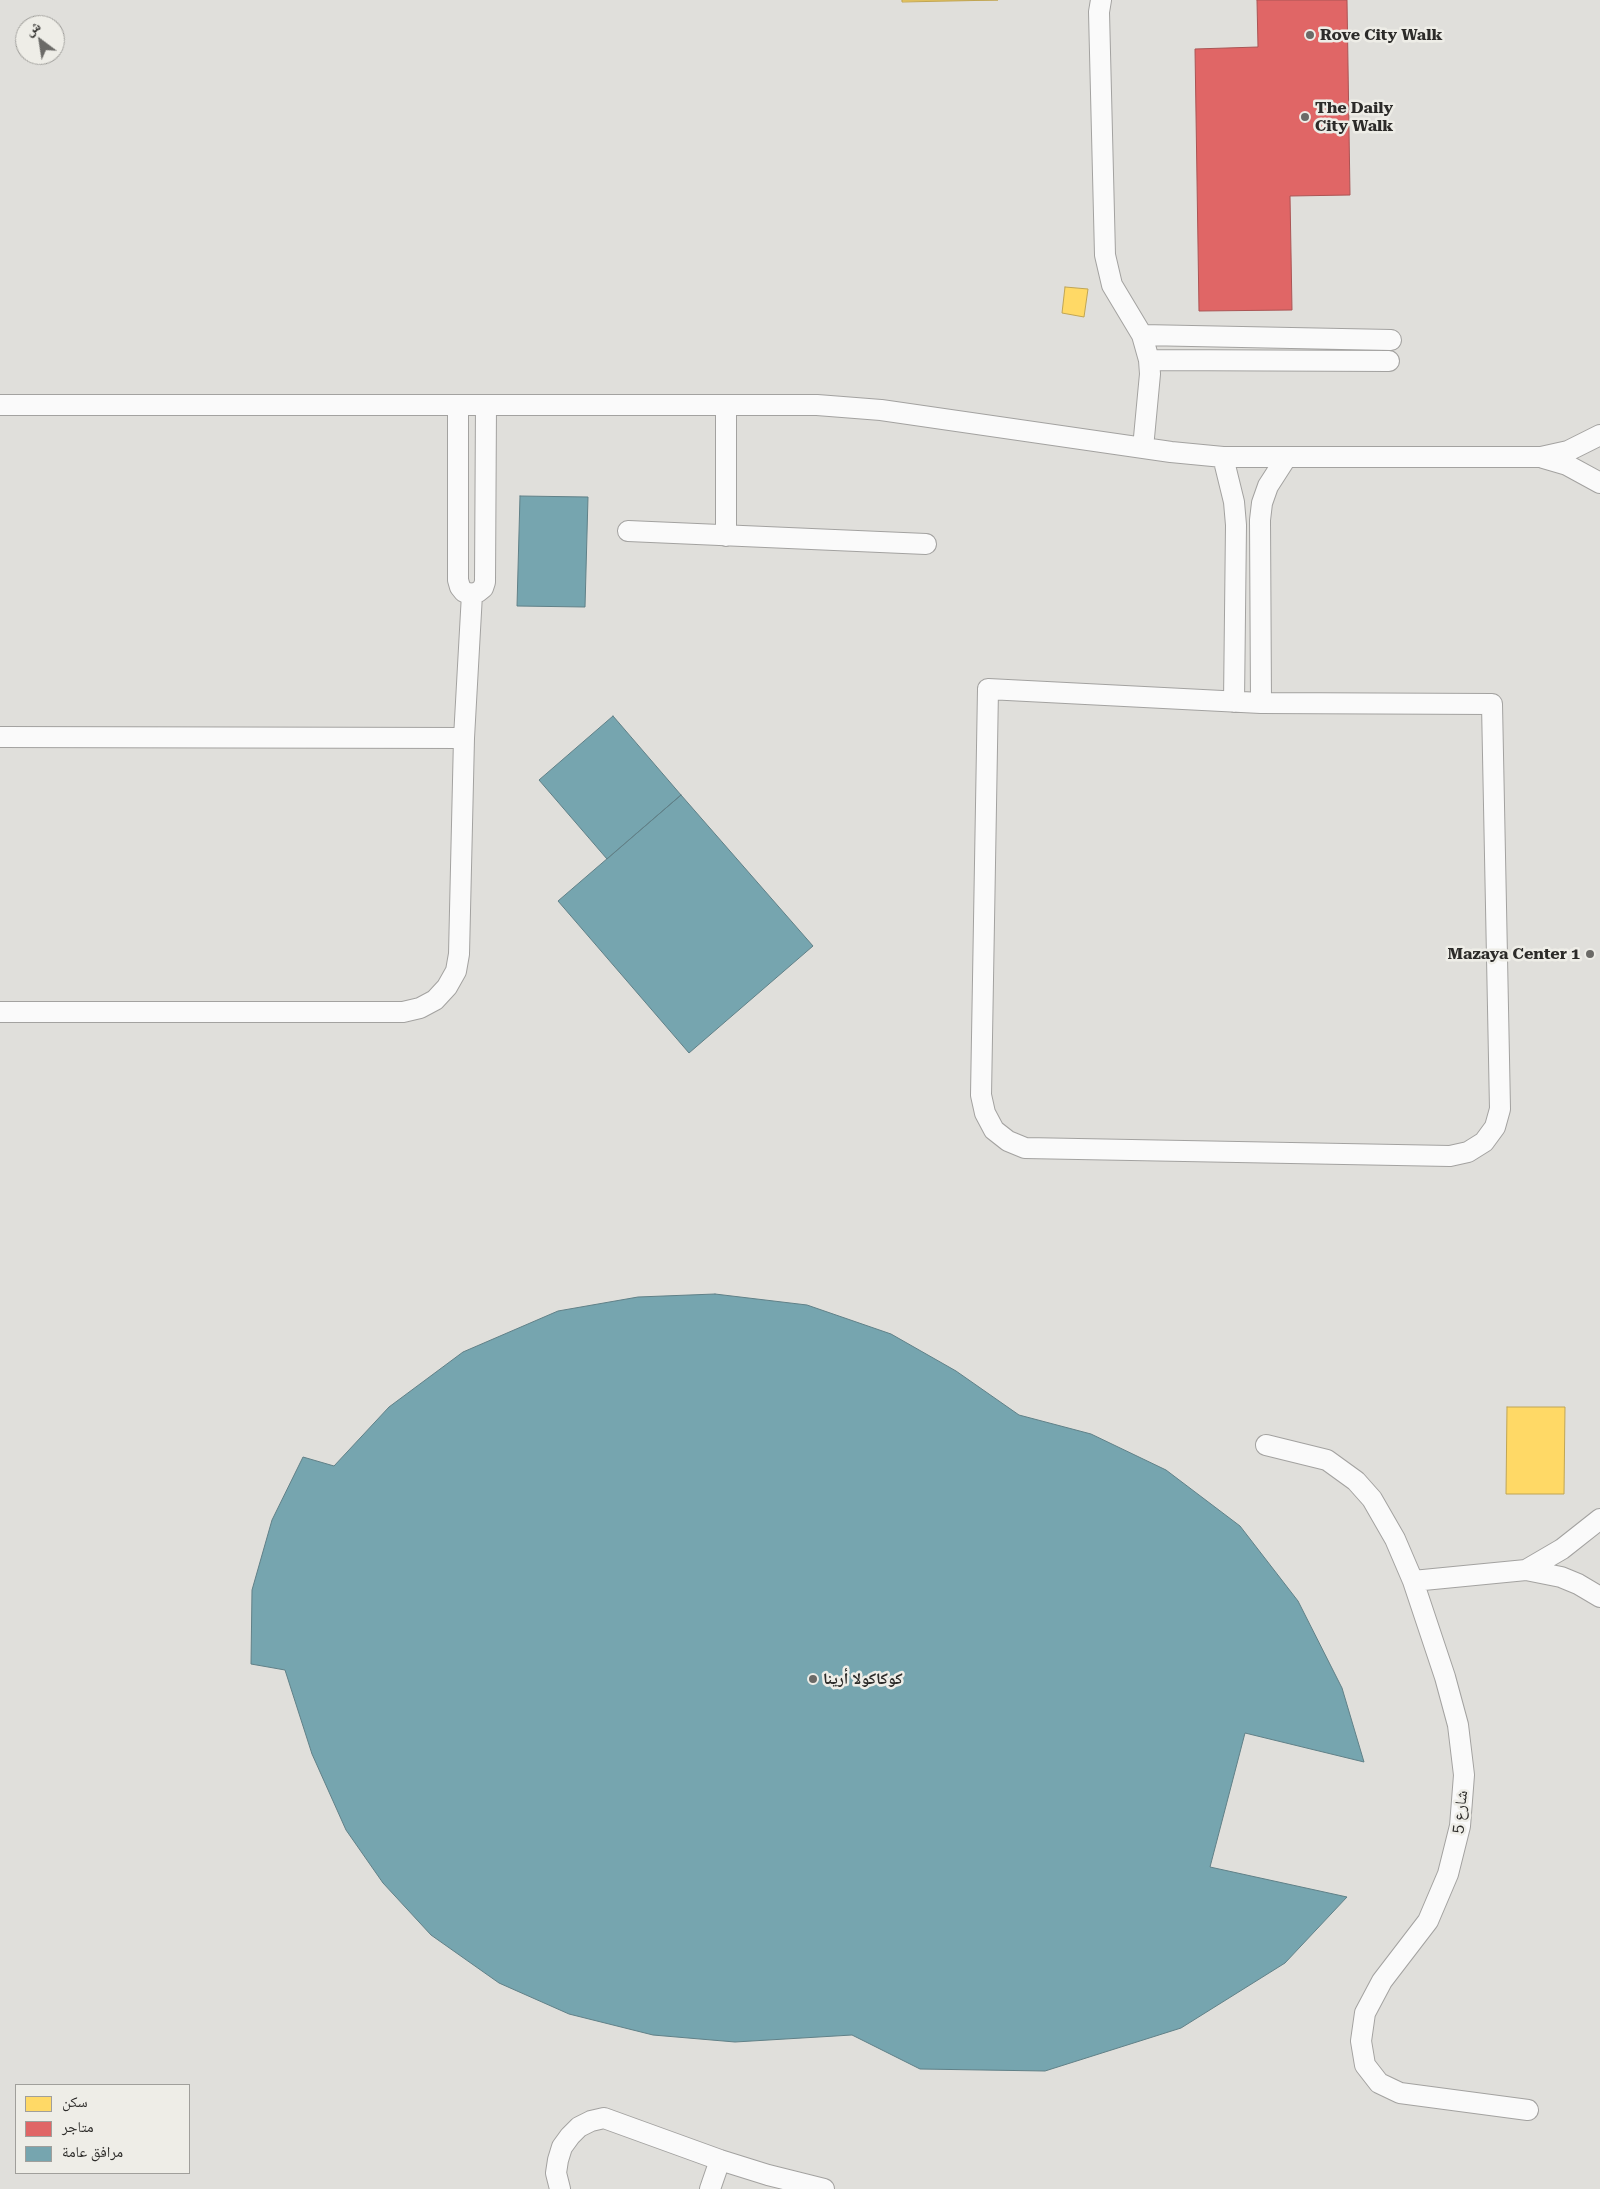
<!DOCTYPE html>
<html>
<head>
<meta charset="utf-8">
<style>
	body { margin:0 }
	#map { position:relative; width:1600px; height:2189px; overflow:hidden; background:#e0dfdb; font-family:"Roboto Serif","Noto Naskh Arabic",serif }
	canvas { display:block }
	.legend { position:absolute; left:15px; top:2084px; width:175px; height:90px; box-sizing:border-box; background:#eeede7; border:1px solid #a09f9b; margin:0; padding:6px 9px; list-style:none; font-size:15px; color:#2c2b29 }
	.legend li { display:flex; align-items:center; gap:10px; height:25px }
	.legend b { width:25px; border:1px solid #a09f9b }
	.north { position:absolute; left:15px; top:15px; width:50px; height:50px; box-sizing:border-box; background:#eeede7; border:1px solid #a09f9b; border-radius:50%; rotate:329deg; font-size:14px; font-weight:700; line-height:20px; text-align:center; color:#2c2b29 }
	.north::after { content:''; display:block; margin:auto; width:18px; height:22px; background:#6b6a67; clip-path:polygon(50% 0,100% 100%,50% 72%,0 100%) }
</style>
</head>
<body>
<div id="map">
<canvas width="1600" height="2189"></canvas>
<ul class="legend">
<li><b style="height:14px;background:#ffd966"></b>سكن</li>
<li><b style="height:14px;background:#e06666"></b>متاجر</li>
<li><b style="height:14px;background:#76a5af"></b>مرافق عامة</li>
</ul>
<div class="north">ش</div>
</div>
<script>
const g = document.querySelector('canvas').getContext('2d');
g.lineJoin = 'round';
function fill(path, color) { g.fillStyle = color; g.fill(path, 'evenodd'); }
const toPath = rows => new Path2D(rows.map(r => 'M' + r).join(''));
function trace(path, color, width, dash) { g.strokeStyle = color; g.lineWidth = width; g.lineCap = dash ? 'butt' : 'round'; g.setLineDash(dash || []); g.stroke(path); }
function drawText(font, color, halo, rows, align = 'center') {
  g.font = font + ' "Roboto Serif","Noto Naskh Arabic",serif'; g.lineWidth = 5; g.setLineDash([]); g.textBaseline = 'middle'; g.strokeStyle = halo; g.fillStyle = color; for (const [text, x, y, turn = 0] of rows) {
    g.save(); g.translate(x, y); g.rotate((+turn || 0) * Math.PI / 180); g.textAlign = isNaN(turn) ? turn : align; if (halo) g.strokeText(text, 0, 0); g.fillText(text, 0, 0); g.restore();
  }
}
const homes = toPath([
	[902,0,998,0,902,2,902,0],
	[1065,287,1088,289,1084,317,1062,313,1065,287],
	[1507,1407,1565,1407,1564,1494,1506,1494,1507,1407]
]);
const shops = toPath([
	[1257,0,1347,0,1350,195,1290,196,1292,310,1199,311,1195,49,1258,47,1257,0]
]);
const public = toPath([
	[520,496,588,497,585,607,517,606,520,496],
	[613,716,681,795,607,859,539,780,613,716],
	[681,795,813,946,689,1053,558,901,681,795],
	[715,1294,807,1305,891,1334,956,1371,1019,1415,1091,1434,1166,1470,1240,1526,1298,1601,1342,1688,1364,1762,1245,1733,1210,1867,1347,1897,1285,1963,1181,2028,1045,2071,920,2069,852,2035,735,2042,653,2035,569,2014,499,1983,431,1935,383,1883,346,1830,312,1754,285,1670,251,1664,252,1590,272,1520,303,1457,334,1466,389,1407,463,1352,558,1311,638,1297,715,1294]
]);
const service = toPath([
	[1101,0,1099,12,1105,255,1112,285,1142,335,1149,360,1150,374,1143,448],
	[1142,335,1391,340],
	[1149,360,1389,361],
	[0,405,817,405,881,410,1171,452,1223,457,1541,457,1568,451,1600,435],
	[458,405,458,580,460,587,464,592,472,594,478,592,483,588,485,582,486,405],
	[726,406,726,536],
	[1223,457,1234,502,1236,525,1234,702],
	[1543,458,1567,465,1600,483],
	[628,531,926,544],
	[988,689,1261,703,1492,704,1500,1109,1495,1127,1484,1142,1468,1152,1450,1156,1025,1148,1008,1141,994,1130,985,1113,981,1095,988,689],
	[1261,703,1260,520,1262,503,1268,486,1286,458],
	[0,737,464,738],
	[0,1012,403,1012,420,1008,435,1000,447,987,456,971,459,954,464,738,472,594],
	[1266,1445,1327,1460,1356,1481,1372,1499,1395,1539,1413,1581,1445,1677,1458,1725,1464,1775,1460,1826,1448,1874,1428,1921,1382,1981,1365,2013,1361,2041,1365,2065,1379,2083,1400,2093,1528,2110],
	[1526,1570,1562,1549,1600,1519],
	[1413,1581,1526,1570,1561,1577,1578,1584,1600,1597],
	[560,2189,556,2173,558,2160,562,2147,570,2136,579,2127,591,2121,604,2118,720,2160,768,2175,824,2189],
	[710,2189,720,2160]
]);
const markers = [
	[1310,35,5,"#6b6a67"],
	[1305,117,5,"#6b6a67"],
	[1590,954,5,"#6b6a67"],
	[813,1679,5,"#6b6a67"]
];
const poiNames = [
	["Rove City Walk",1320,35],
	["The Daily",1315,108],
	["City Walk",1315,126],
	["Mazaya Center 1",1580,954,"right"],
	["كوكاكولا أرينا",823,1679]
];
const streetNames = [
	["شارع 5",1460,1812,-83]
];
fill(homes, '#ffd966');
trace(homes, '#c0a554', 1);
fill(shops, '#e06666');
trace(shops, '#aa5454', 1);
fill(public, '#76a5af');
trace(public, '#608087', 1);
trace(service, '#a3a2a0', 22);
trace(service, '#fafafa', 20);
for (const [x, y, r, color] of markers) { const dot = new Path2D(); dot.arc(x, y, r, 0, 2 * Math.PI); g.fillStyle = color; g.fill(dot); trace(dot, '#eeede7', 2); }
drawText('bold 16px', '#2c2b29', '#eeede7', poiNames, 'left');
drawText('16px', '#2c2b29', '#eeede7', streetNames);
</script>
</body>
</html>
